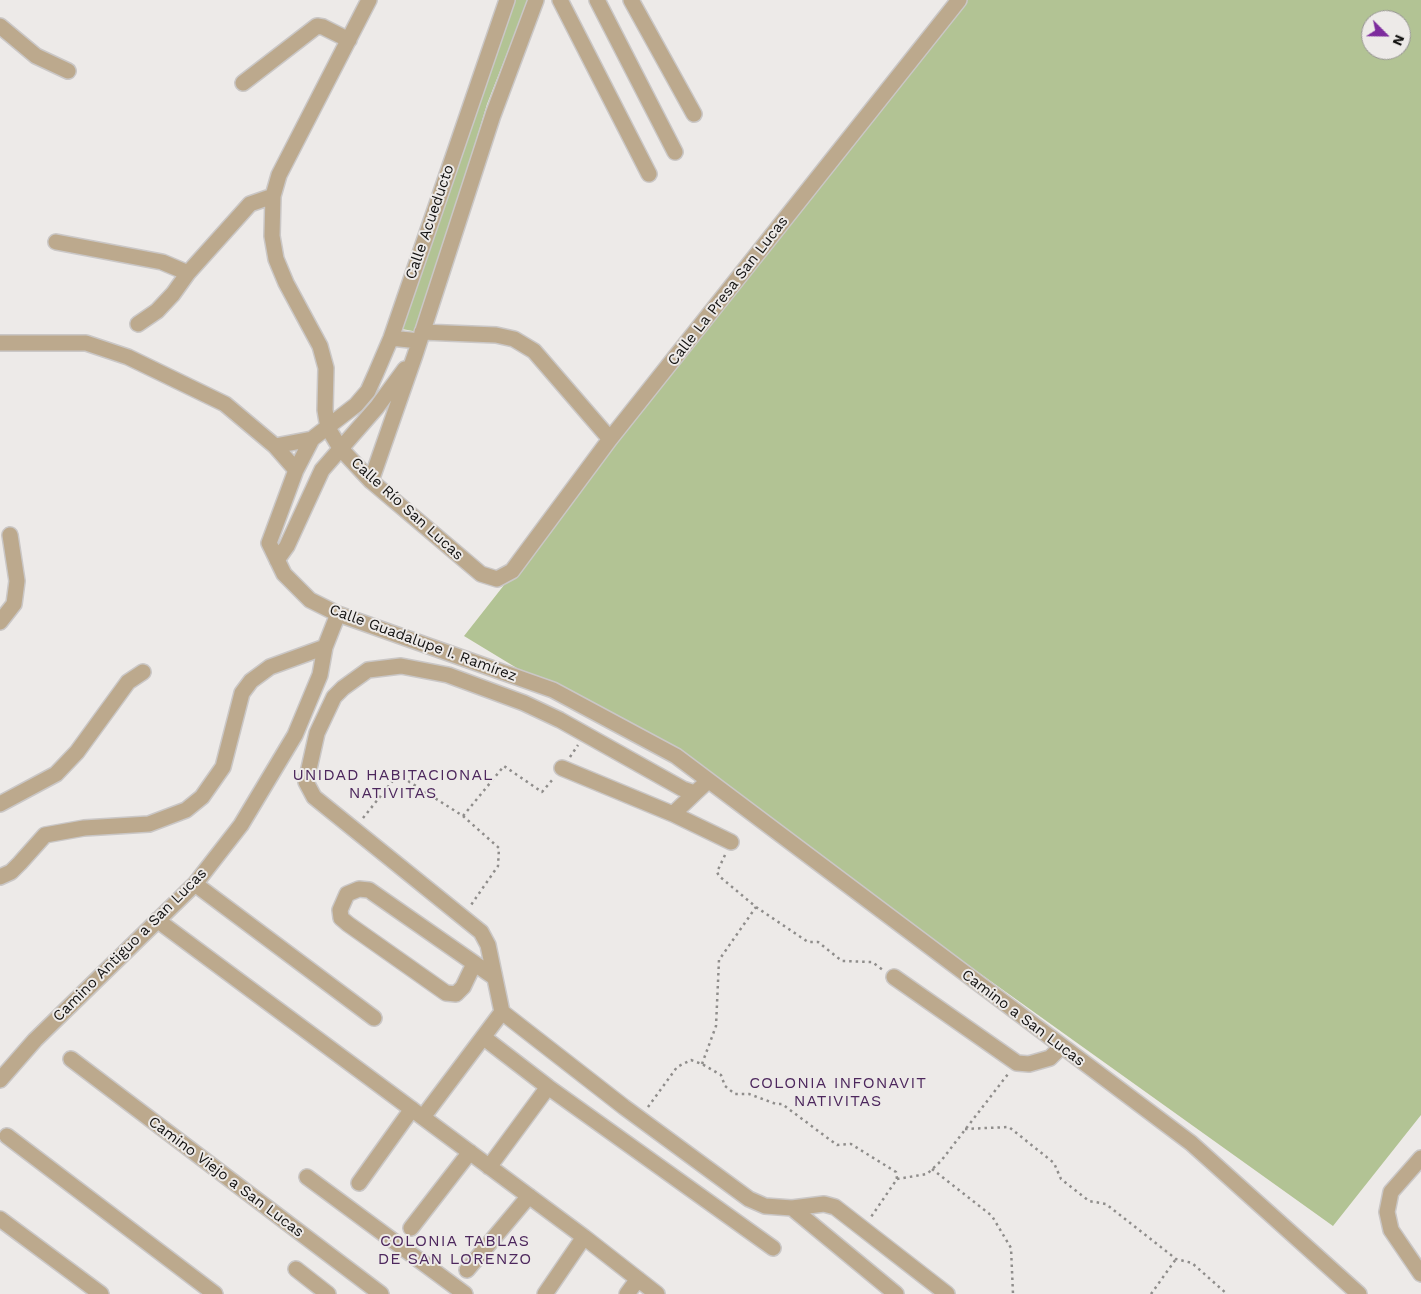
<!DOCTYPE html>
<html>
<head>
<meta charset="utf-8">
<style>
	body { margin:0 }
	#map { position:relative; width:1421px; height:1294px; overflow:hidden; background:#edeae8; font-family:"Work Sans",sans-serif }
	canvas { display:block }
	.north { position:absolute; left:1361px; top:10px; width:50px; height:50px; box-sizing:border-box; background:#edeae8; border:1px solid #969492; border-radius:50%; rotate:113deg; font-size:14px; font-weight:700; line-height:20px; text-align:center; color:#131211 }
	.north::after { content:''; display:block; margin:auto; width:18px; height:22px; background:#7d2c9d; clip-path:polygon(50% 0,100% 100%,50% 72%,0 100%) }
</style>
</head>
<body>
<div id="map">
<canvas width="1421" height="1294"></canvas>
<div class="north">N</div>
</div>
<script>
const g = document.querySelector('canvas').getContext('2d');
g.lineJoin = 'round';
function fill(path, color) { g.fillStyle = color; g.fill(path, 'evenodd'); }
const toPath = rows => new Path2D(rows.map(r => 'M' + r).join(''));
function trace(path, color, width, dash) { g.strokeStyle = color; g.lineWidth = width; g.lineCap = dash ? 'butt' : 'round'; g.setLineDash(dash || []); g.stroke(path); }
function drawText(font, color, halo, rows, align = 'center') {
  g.font = font + ' "Work Sans",sans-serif'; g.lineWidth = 4; g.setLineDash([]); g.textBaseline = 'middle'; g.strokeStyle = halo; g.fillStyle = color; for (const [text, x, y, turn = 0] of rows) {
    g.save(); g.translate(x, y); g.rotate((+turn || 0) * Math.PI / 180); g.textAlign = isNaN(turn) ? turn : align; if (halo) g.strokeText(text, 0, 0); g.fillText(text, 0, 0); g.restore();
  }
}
const green = toPath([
	[511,0,528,0,487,104,418,332,397,328],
	[964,0,1421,0,1421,1115,1333,1226,676,756,553,690,464,636],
	[1371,20,1401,20,1401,50,1371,50]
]);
const path = toPath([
	[570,757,578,745],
	[463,816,504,766,542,792,553,779],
	[363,818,395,778,405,779,463,816,499,848,498,866,471,905],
	[725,855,717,872,719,876,756,907,808,942,818,942,842,961,872,962,883,970],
	[702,1064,716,1026,719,960,756,907],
	[648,1107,677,1067,691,1060,702,1064,721,1075,725,1086,735,1094,749,1094,776,1104,782,1104,837,1145,851,1144,896,1172,897,1179,871,1217],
	[965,1129,1009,1127,1054,1163,1061,1179,1089,1201,1106,1204,1176,1259,1192,1263,1227,1294],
	[932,1169,992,1216,1011,1248,1013,1294],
	[897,1179,927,1174,941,1161,1008,1074],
	[1151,1294,1176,1259]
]);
const minor = toPath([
	[369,0,279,175,273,196,272,236,276,259,286,283,320,346,326,368,325,410,328,428,340,448,371,481,481,574,497,579,512,571,610,439,959,0],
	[507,0,391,338,376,373,368,391,356,405,312,439,296,470,269,543,284,574,310,600,338,614,553,690,676,756,1191,1143,1359,1294],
	[560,0,649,174],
	[597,0,675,152],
	[631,0,694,114],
	[0,26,36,56,68,71],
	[243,83,317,26,323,27,349,40],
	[56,242,162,262,188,273],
	[138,324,157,311,173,294,188,273,250,204,273,196],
	[422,332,496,335,514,339,534,351,610,439],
	[391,338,419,341],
	[0,343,86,343,128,357,225,404,275,446,296,470],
	[275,446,312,439],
	[371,481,415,355,493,115,536,0],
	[277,560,287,546,322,470,377,407,405,369],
	[0,622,14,604,17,581,10,535],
	[562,768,673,814,731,842],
	[708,781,695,793,683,789,560,720,524,703,448,675,401,666,368,670,343,688,334,697,317,733,306,782,314,797,481,932,488,945,502,1012,624,1107,749,1199,765,1206,792,1208,824,1204,835,1207,947,1294],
	[0,804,56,774,77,752,128,682,143,672],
	[673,814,695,793],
	[0,877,11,872,20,863,45,835,84,828,149,824,186,810,202,797,223,767,242,693,251,681,270,667,325,647],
	[195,884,374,1018],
	[157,920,584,1237,657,1294],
	[474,964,463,987,456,994,446,993,348,924,341,918,340,910,347,894,359,889,369,890,494,977],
	[894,977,1017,1063,1029,1064,1050,1058,1061,1047],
	[483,1037,548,1087,773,1248],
	[71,1059,381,1294],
	[0,1080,35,1040,195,884,241,825,295,735,320,675,325,647,338,614],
	[423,1117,502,1012],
	[7,1136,215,1294],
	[1421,1158,1391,1192,1387,1212,1391,1230,1421,1274],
	[489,1167,548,1087],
	[307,1177,465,1294],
	[359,1183,412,1109],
	[792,1208,896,1294],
	[0,1219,101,1294],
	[411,1228,470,1152],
	[296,1269,328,1294],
	[467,1270,529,1196],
	[545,1294,584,1237],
	[627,1294,638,1279]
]);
const streetNames = [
	["Calle Acueducto",430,222,-71],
	["Calle La Presa San Lucas",728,291,-52],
	["Calle Río San Lucas",407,509,42],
	["Calle Guadalupe I. Ramírez",423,643,20],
	["Camino Antiguo a San Lucas",130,945,-45],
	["Camino a San Lucas",1023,1018,37],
	["Camino Viejo a San Lucas",226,1177,37]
];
const neighbourhoodNames = [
	["UNIDAD HABITACIONAL",393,775],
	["NATIVITAS",393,793],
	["COLONIA INFONAVIT",838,1083],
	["NATIVITAS",838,1101],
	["COLONIA TABLAS",455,1241],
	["DE SAN LORENZO",455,1259]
];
fill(green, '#b2c394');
trace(minor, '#cac7c6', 18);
trace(path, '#8f8d8b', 2.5, [2.5, 4]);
trace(minor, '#bca98d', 15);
drawText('15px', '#131211', '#edeae8', streetNames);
g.letterSpacing = '1px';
drawText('16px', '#4d275d', '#edeae8', neighbourhoodNames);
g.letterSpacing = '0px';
</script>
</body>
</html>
